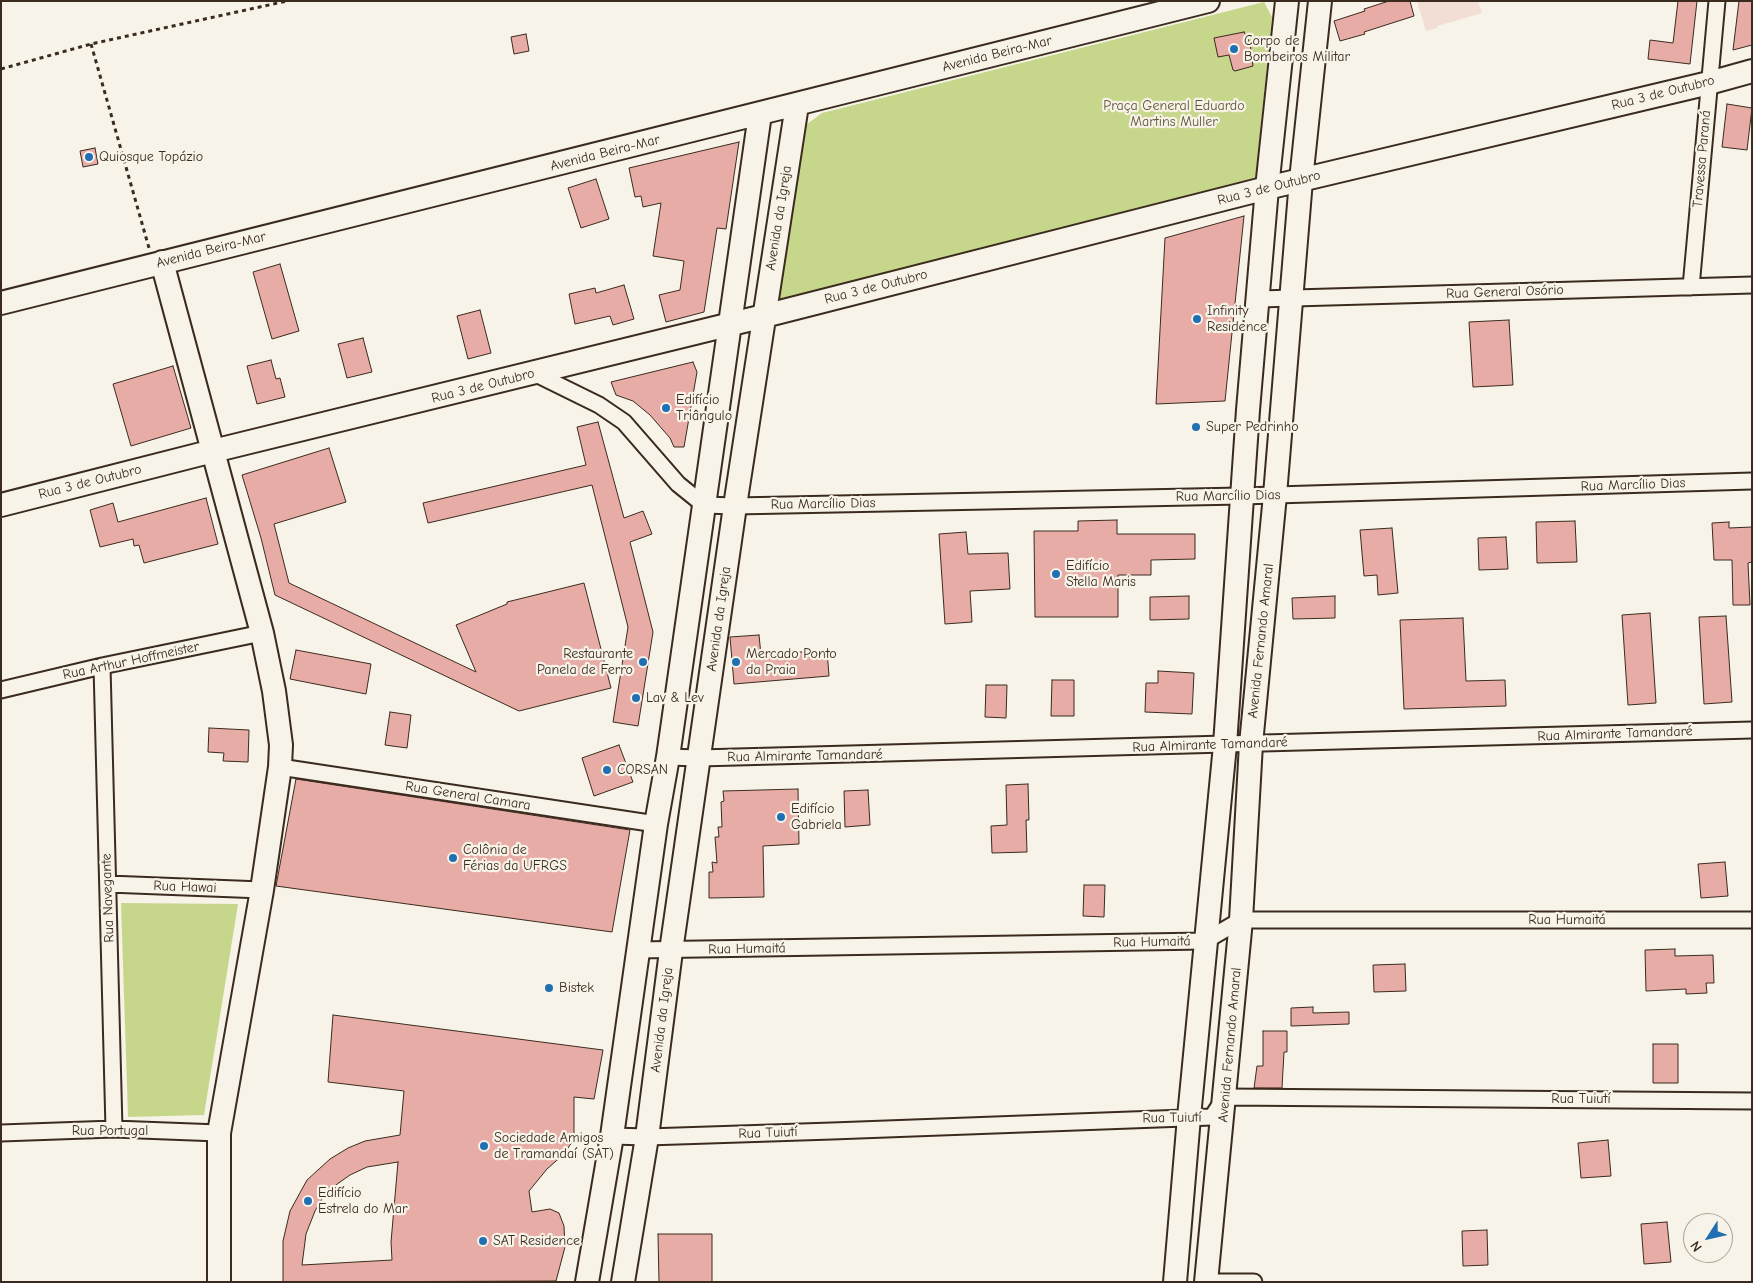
<!DOCTYPE html>
<html>
<head>
<meta charset="utf-8">
<style>
	body { margin:0 }
	#map { position:relative; width:1753px; height:1283px; overflow:hidden; background:#f7f3e8; font-family:"Comic Neue",sans-serif }
	canvas { display:block }
	.frame { position:absolute; inset:0; border:2px solid #3b2a1e; pointer-events:none }
	.north { position:absolute; left:1683px; top:1213px; width:50px; height:50px; box-sizing:border-box; background:#f7f3e8; border:1px solid #aca397; border-radius:50%; rotate:235deg; font-size:14px; font-weight:700; line-height:20px; text-align:center; color:#3b2a1e }
	.north::after { content:''; display:block; margin:auto; width:18px; height:22px; background:#1f6fb2; clip-path:polygon(50% 0,100% 100%,50% 72%,0 100%) }
</style>
</head>
<body>
<div id="map">
<canvas width="1753" height="1283"></canvas>
<div class="frame"></div>
<div class="north">N</div>
</div>
<script>
const g = document.querySelector('canvas').getContext('2d');
g.lineJoin = 'round';
function fill(path, color) { g.fillStyle = color; g.fill(path, 'evenodd'); }
const toPath = rows => new Path2D(rows.map(r => 'M' + r).join(''));
function trace(path, color, width, dash) { g.strokeStyle = color; g.lineWidth = width; g.lineCap = dash ? 'butt' : 'round'; g.setLineDash(dash || []); g.stroke(path); }
function drawText(font, color, halo, rows, align = 'center') {
  g.font = font + ' "Comic Neue",sans-serif'; g.lineWidth = 4.5; g.setLineDash([]); g.textBaseline = 'middle'; g.strokeStyle = halo; g.fillStyle = color; for (const [text, x, y, turn = 0] of rows) {
    g.save(); g.translate(x, y); g.rotate((+turn || 0) * Math.PI / 180); g.textAlign = isNaN(turn) ? turn : align; if (halo) g.strokeText(text, 0, 0); g.fillText(text, 0, 0); g.restore();
  }
}
const built = toPath([
	[1417,1,1478,1,1482,13,1437,26,1437,28,1426,31]
]);
const green = toPath([
	[1264,2,1272,17,1255,183,778,301,807,124,822,113],
	[121,903,238,904,204,1115,128,1117]
]);
const building = toPath([
	[1389,1,1410,1,1414,16,1364,32,1365,34,1340,41,1334,21,1365,11,1364,9,1389,1],
	[1678,1,1697,1,1690,64,1648,59,1650,40,1673,43,1678,1],
	[1739,1,1752,1,1752,45,1733,50,1739,1],
	[1244,32,1250,43,1253,66,1235,71,1233,70,1229,55,1218,57,1214,38,1244,32],
	[526,34,529,51,514,54,511,37,526,34],
	[1727,104,1752,108,1747,150,1722,147,1727,104],
	[739,142,726,229,717,228,704,312,666,322,659,295,680,290,684,261,653,256,661,203,643,207,641,196,635,197,629,168,739,142],
	[95,148,98,164,83,167,80,151,95,148],
	[596,179,609,219,581,228,568,188,596,179],
	[1244,216,1225,401,1156,404,1165,238,1244,216],
	[280,264,299,331,272,339,253,272,280,264],
	[624,285,634,319,613,325,610,316,575,324,569,294,595,288,596,293,624,285],
	[480,310,491,353,468,359,457,316,480,310],
	[1509,320,1513,385,1473,387,1469,322,1509,320],
	[363,338,372,372,347,378,338,344,363,338],
	[271,360,276,379,280,378,285,397,257,404,247,366,271,360],
	[693,362,697,372,684,447,674,447,670,438,650,415,633,401,616,395,611,382,693,362],
	[173,366,191,428,131,446,113,384,173,366],
	[598,422,624,518,643,511,652,534,630,542,653,632,638,726,613,722,628,627,592,485,428,523,423,503,586,465,577,427,598,422],
	[329,448,346,502,274,524,289,583,476,672,456,625,507,604,507,602,584,583,611,688,519,711,275,595,261,538,242,475,329,448],
	[206,498,218,544,144,563,139,545,134,546,133,539,100,547,90,510,113,503,118,522,206,498],
	[1117,520,1117,534,1195,534,1195,559,1151,560,1151,575,1118,575,1118,617,1035,617,1034,531,1078,531,1078,521,1117,520],
	[1575,521,1577,562,1537,563,1536,522,1575,521],
	[1729,522,1729,528,1752,527,1752,562,1748,563,1750,605,1733,605,1732,560,1714,560,1712,523,1729,522],
	[1392,528,1398,593,1378,595,1377,575,1364,576,1360,530,1392,528],
	[966,532,968,554,1008,553,1010,589,970,591,972,622,945,624,939,534,966,532],
	[1506,537,1508,569,1479,570,1478,538,1506,537],
	[1189,596,1189,619,1150,620,1150,597,1189,596],
	[1335,596,1335,618,1293,619,1292,598,1335,596],
	[1650,613,1656,703,1628,705,1622,615,1650,613],
	[1726,616,1732,702,1704,704,1699,617,1726,616],
	[1463,618,1466,681,1505,680,1506,706,1404,709,1400,620,1463,618],
	[759,635,761,655,827,650,829,676,734,684,730,637,759,635],
	[296,650,371,664,366,694,290,679,296,650],
	[1158,671,1194,673,1192,714,1145,712,1146,683,1158,683,1158,671],
	[1052,680,1074,680,1074,716,1051,716,1052,680],
	[986,685,1007,685,1006,718,985,717,986,685],
	[390,712,411,715,407,748,385,745,390,712],
	[209,728,249,730,248,762,223,761,224,753,208,752,209,728],
	[619,745,633,782,594,796,582,758,619,745],
	[296,779,630,830,612,932,276,886,296,779],
	[1028,784,1029,820,1026,820,1027,852,992,853,991,826,1007,825,1006,785,1028,784],
	[798,789,799,844,763,846,764,897,709,898,709,872,713,872,712,862,717,863,715,837,719,837,718,827,722,827,721,802,724,801,723,791,798,789],
	[868,790,870,825,845,827,844,791,868,790],
	[1725,862,1728,896,1701,898,1698,864,1725,862],
	[1084,885,1105,885,1104,917,1083,916,1084,885],
	[1675,949,1675,956,1713,955,1714,983,1706,983,1707,993,1686,994,1686,989,1646,991,1645,950,1675,949],
	[1405,964,1406,991,1374,992,1373,965,1405,964],
	[1313,1007,1313,1013,1349,1012,1349,1024,1291,1026,1291,1008,1313,1007],
	[333,1015,603,1050,594,1099,574,1097,574,1139,564,1154,547,1169,529,1191,532,1212,550,1209,559,1213,564,1226,565,1247,556,1281,283,1282,283,1241,290,1211,307,1180,330,1159,348,1148,365,1141,400,1135,404,1091,328,1082,333,1015],
	[398,1162,391,1242,392,1260,302,1265,306,1234,315,1211,326,1192,350,1175,367,1167,398,1162],
	[1263,1031,1287,1031,1287,1052,1284,1052,1282,1088,1254,1088,1257,1066,1263,1066,1263,1031],
	[1653,1044,1678,1044,1678,1083,1653,1083,1653,1044],
	[1608,1140,1611,1176,1581,1178,1578,1143,1608,1140],
	[1667,1222,1671,1262,1644,1264,1641,1224,1667,1222],
	[1487,1230,1488,1265,1463,1266,1462,1231,1487,1230],
	[658,1234,712,1234,712,1282,659,1282,658,1234]
]);
const path = toPath([
	[91,44,149,248],
	[1,69,91,44,287,1]
]);
const street = toPath([
	[1691,287,1717,1],
	[1259,299,1752,285],
	[534,373,599,405,624,422,678,484,704,505,735,506,1241,496,1752,481],
	[102,666,114,1129],
	[1,690,102,666,262,633],
	[668,757,699,758,1752,730],
	[280,767,656,824],
	[108,884,262,890],
	[637,950,1205,941,1241,920,1752,920],
	[1,1133,114,1129,219,1133],
	[612,1136,647,1137,832,1131,1212,1117,1225,1097,1752,1101],
	[1206,1282,1254,1282]
]);
const secondary = toPath([
	[162,262,262,633,274,691,281,745,280,767,262,890,219,1133,219,1282],
	[1,303,1208,1],
	[1,505,213,451,764,316,1267,188,1709,83,1752,71],
	[587,1282,612,1136,656,824,668,757,760,114],
	[623,1282,647,1137,671,951,735,506,797,105],
	[1175,1282,1189,1117,1225,745,1248,410,1267,188,1287,1],
	[1206,1282,1241,920,1251,744,1275,495,1301,180,1320,1]
]);
const markers = [
	[1234,49,5,"#1f6fb2"],
	[89,157,5,"#1f6fb2"],
	[1197,319,5,"#1f6fb2"],
	[666,408,5,"#1f6fb2"],
	[1196,427,5,"#1f6fb2"],
	[1056,574,5,"#1f6fb2"],
	[643,662,5,"#1f6fb2"],
	[736,662,5,"#1f6fb2"],
	[636,698,5,"#1f6fb2"],
	[607,770,5,"#1f6fb2"],
	[781,817,5,"#1f6fb2"],
	[453,858,5,"#1f6fb2"],
	[549,988,5,"#1f6fb2"],
	[484,1146,5,"#1f6fb2"],
	[308,1201,5,"#1f6fb2"],
	[483,1241,5,"#1f6fb2"]
];
const poiNames = [
	["Corpo de",1244,41],
	["Bombeiros Militar",1244,57],
	["Quiosque Topázio",99,157],
	["Infinity",1207,311],
	["Residence",1207,327],
	["Edifício",676,400],
	["Triângulo",676,416],
	["Super Pedrinho",1206,427],
	["Edifício",1066,566],
	["Stella Maris",1066,582],
	["Restaurante",633,654,"right"],
	["Panela de Ferro",633,670,"right"],
	["Mercado Ponto",746,654],
	["da Praia",746,670],
	["Lav & Lev",646,698],
	["CORSAN",617,770],
	["Edifício",791,809],
	["Gabriela",791,825],
	["Colônia de",463,850],
	["Férias da UFRGS",463,866],
	["Bistek",559,988],
	["Sociedade Amigos",494,1138],
	["de Tramandaí (SAT)",494,1154],
	["Edifício",318,1193],
	["Estrela do Mar",318,1209],
	["SAT Residence",493,1241]
];
const streetNames = [
	["Avenida Beira-Mar",997,54,-14],
	["Rua 3 de Outubro",1663,93,-14],
	["Avenida Beira-Mar",605,153,-14],
	["Travessa Paraná",1702,159,-85],
	["Rua 3 de Outubro",1269,188,-14],
	["Avenida da Igreja",779,218,-81],
	["Avenida Beira-Mar",211,250,-14],
	["Rua 3 de Outubro",876,287,-14],
	["Rua General Osório",1505,292,-2],
	["Rua 3 de Outubro",483,386,-14],
	["Rua 3 de Outubro",90,482,-14],
	["Rua Marcílio Dias",1633,485,-2],
	["Rua Marcílio Dias",1228,496,-1],
	["Rua Marcílio Dias",823,504,-1],
	["Avenida da Igreja",719,619,-82],
	["Avenida Fernando Amaral",1261,641,-84],
	["Rua Arthur Hoffmeister",131,661,-12],
	["Rua Almirante Tamandaré",1615,734,-2],
	["Rua Almirante Tamandaré",1210,745,-2],
	["Rua Almirante Tamandaré",805,756,-1],
	["Rua General Camara",468,796,9],
	["Rua Hawai",185,887,2],
	["Rua Navegante",108,898,-92],
	["Rua Humaitá",1567,920],
	["Rua Humaitá",1152,942,-1],
	["Rua Humaitá",747,949,-1],
	["Avenida da Igreja",662,1020,-83],
	["Avenida Fernando Amaral",1230,1045,-85],
	["Rua Tuiutí",1581,1099],
	["Rua Tuiutí",1172,1118,-1],
	["Rua Portugal",110,1131],
	["Rua Tuiutí",768,1133,-2]
];
const parkNames = [
	["Praça General Eduardo",1174,106],
	["Martins Muller",1174,122]
];
fill(built, '#f2ded4');
fill(green, '#c6d78b');
fill(building, '#e7aca5');
trace(building, '#3b2a1e', 1);
trace(street, '#3b2a1e', 19);
trace(secondary, '#3b2a1e', 26);
trace(path, '#3b2a1e', 3, [4, 4]);
trace(street, '#f7f3e8', 15);
trace(secondary, '#f7f3e8', 22);
for (const [x, y, r, color] of markers) { const dot = new Path2D(); dot.arc(x, y, r, 0, 2 * Math.PI); g.fillStyle = color; g.fill(dot); trace(dot, '#f7f3e8', 2); }
drawText('14px', '#3b2a1e', '#f7f3e8', poiNames, 'left');
drawText('14px', '#3b2a1e', '#f7f3e8', streetNames);
drawText('14px', '#5e5539', '#f7f3e8', parkNames);
</script>
</body>
</html>
